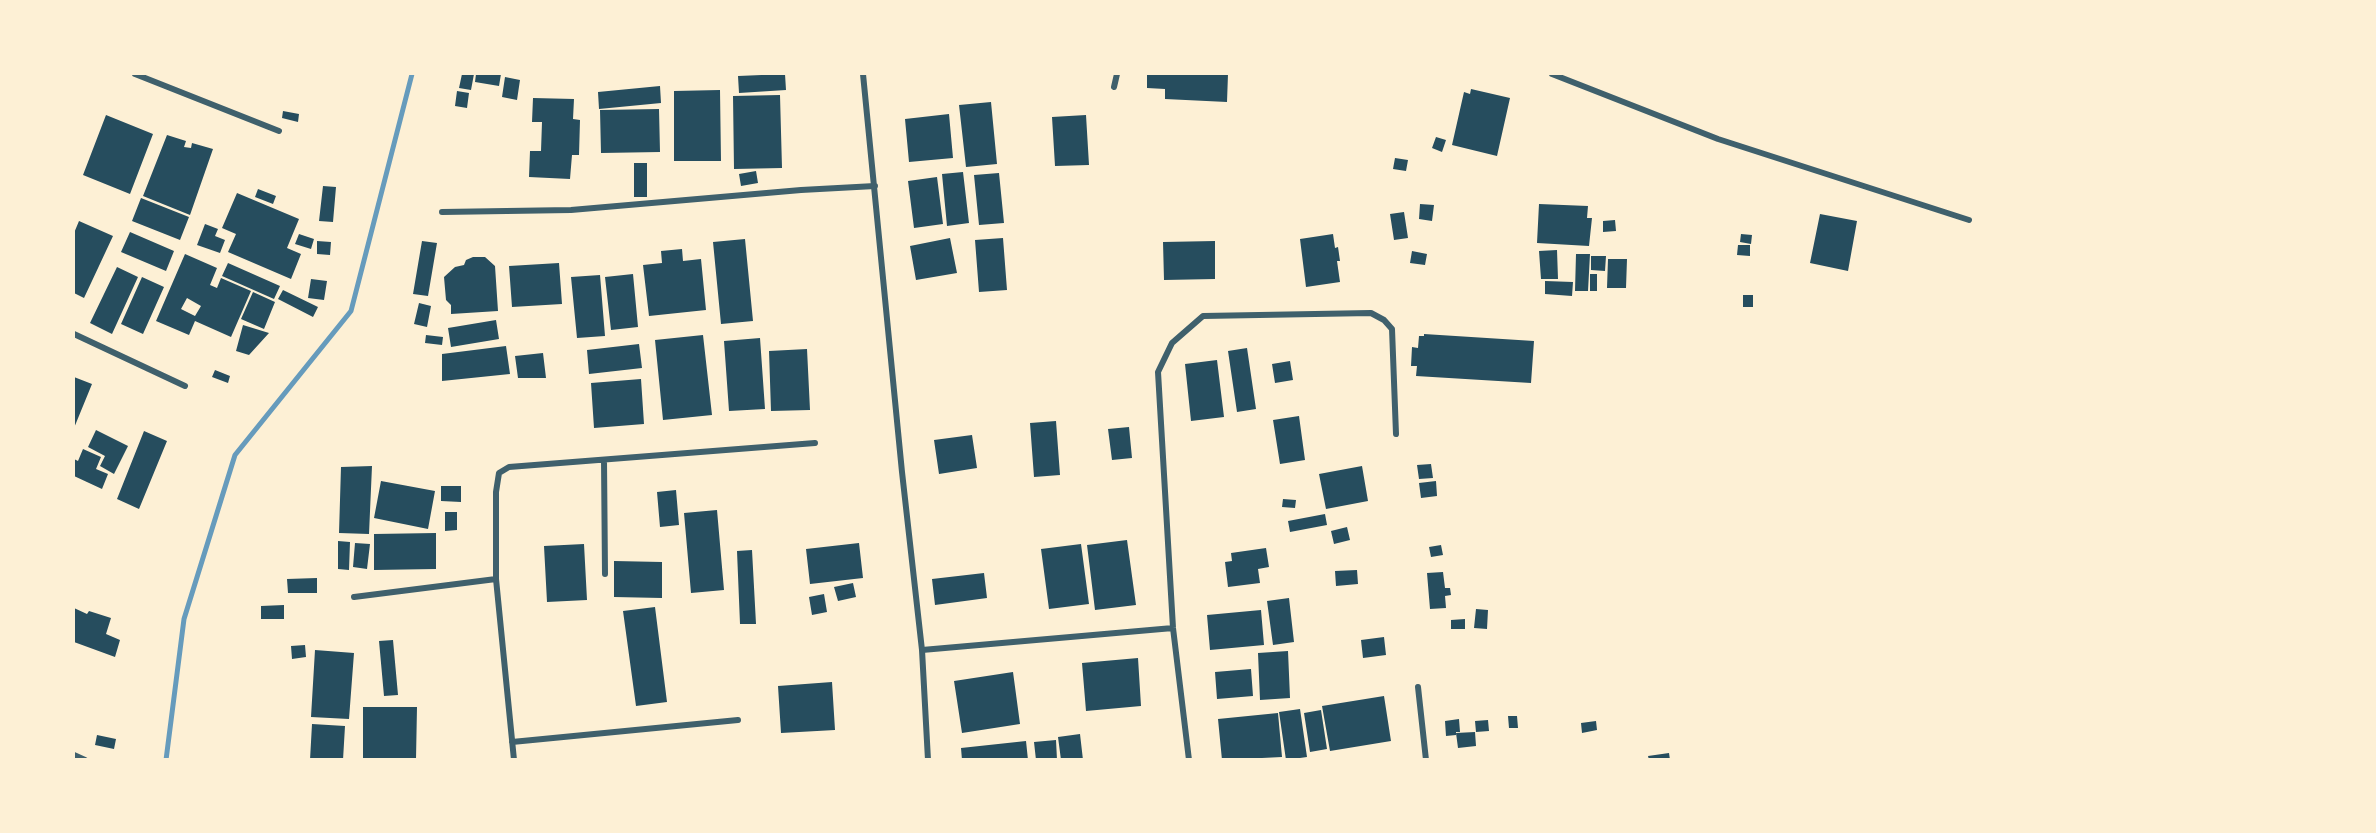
<!DOCTYPE html>
<html>
<head>
<meta charset="utf-8">
<style>
	body { margin:0 }
	#map { position:relative; width:2376px; height:833px; overflow:hidden; background:#fdf0d5; font-family:Lato,sans-serif }
	canvas { display:block }
	.frame { position:absolute; inset:0; border:75px solid #fdf0d5; pointer-events:none }
</style>
</head>
<body>
<div id="map">
<canvas width="2376" height="833"></canvas>
<div class="frame"></div>
</div>
<script>
const g = document.querySelector('canvas').getContext('2d');
g.lineJoin = 'round';
const toPath = rows => new Path2D(rows.map(r => 'M' + r).join(''));
function trace(path, color, width, dash) { g.strokeStyle = color; g.lineWidth = width; g.lineCap = dash ? 'butt' : 'round'; g.setLineDash(dash || []); g.stroke(path); }
function fill(path, color) { g.fillStyle = color; g.fill(path, 'evenodd'); }
const stream = toPath([
	[166,760,184,619,235,455,351,311,412,74]
]);
const building = toPath([
	[462,74,474,74,471,90,459,88],
	[476,74,501,74,499,86,475,82],
	[785,74,786,90,739,93,738,76],
	[1147,74,1228,74,1227,102,1165,99,1165,89,1147,88],
	[505,77,520,80,517,100,502,97],
	[660,86,661,103,599,109,598,92],
	[1471,89,1510,98,1497,156,1452,145,1464,92,1470,94],
	[720,90,721,161,674,161,674,91],
	[457,91,469,93,467,108,455,106],
	[780,95,782,168,734,169,733,96],
	[533,98,574,99,573,119,580,120,579,155,572,155,570,179,529,177,530,151,541,151,542,122,532,122],
	[991,102,997,164,966,167,959,105],
	[659,109,660,152,601,153,600,110],
	[283,111,299,114,298,122,282,118],
	[949,114,953,158,909,162,905,119],
	[106,115,153,134,130,194,83,175],
	[1086,115,1089,165,1055,166,1052,117],
	[167,135,186,141,184,147,191,148,192,143,213,149,190,215,143,196],
	[1436,137,1446,140,1442,152,1432,148],
	[1395,158,1408,160,1406,171,1393,169],
	[634,163,647,163,647,197,634,197],
	[756,171,758,183,741,186,739,174],
	[963,172,969,223,947,226,942,174],
	[999,173,1004,223,979,225,974,175],
	[937,177,943,224,914,228,908,181],
	[323,186,336,187,333,222,319,221],
	[258,189,276,196,273,204,255,197],
	[237,193,299,219,287,248,301,254,291,279,228,252,236,234,222,228],
	[141,198,189,217,180,240,132,221],
	[1420,204,1434,205,1432,221,1419,219],
	[1539,204,1588,206,1587,218,1592,218,1589,246,1537,243],
	[1404,212,1408,238,1394,240,1390,214],
	[1820,214,1857,221,1848,271,1810,263],
	[1615,220,1616,231,1603,232,1603,221],
	[79,221,113,236,84,298,74,293,74,233],
	[205,224,218,229,215,236,225,240,220,253,197,245],
	[130,232,174,251,166,271,121,252],
	[299,234,314,239,311,249,295,244],
	[1333,234,1335,248,1338,247,1340,261,1337,261,1340,282,1306,287,1300,239],
	[1741,234,1752,235,1751,244,1740,242],
	[950,238,957,273,916,280,910,246],
	[1003,238,1007,290,979,292,975,240],
	[745,239,753,321,721,324,713,242],
	[317,241,331,242,330,255,317,254],
	[422,241,437,243,428,296,413,294],
	[1215,241,1215,279,1164,280,1163,242],
	[1738,245,1750,245,1750,256,1737,255],
	[682,249,683,261,701,259,706,310,649,316,643,265,662,263,661,251],
	[1557,250,1558,279,1541,279,1539,251],
	[1412,251,1427,254,1425,265,1410,263],
	[185,254,217,268,210,285,217,288,221,278,251,291,231,337,195,321,189,335,156,321],
	[187,298,201,306,195,316,181,309],
	[1576,254,1590,254,1588,291,1575,291],
	[1591,256,1606,256,1605,271,1591,270],
	[473,257,485,257,495,266,498,311,451,314,451,305,446,300,444,277,455,267,464,265,466,260],
	[1608,259,1627,259,1626,288,1607,288],
	[228,263,280,286,274,299,222,276],
	[559,263,562,304,512,307,509,266],
	[117,267,138,277,112,334,90,323],
	[633,274,638,327,611,330,605,277],
	[1590,274,1597,274,1597,291,1590,291],
	[600,275,605,336,577,338,571,277],
	[142,277,164,287,143,334,121,324],
	[311,279,327,281,324,300,308,298],
	[1545,281,1573,282,1572,296,1545,294],
	[283,290,318,307,313,317,278,299],
	[253,292,275,302,264,329,241,319],
	[1743,295,1753,295,1753,307,1743,307],
	[419,303,431,306,427,327,414,324],
	[496,320,499,339,451,347,448,328],
	[243,325,269,333,249,355,236,351],
	[1424,334,1534,341,1531,383,1416,376,1417,366,1411,366,1412,347,1418,348,1419,336,1424,336],
	[426,335,443,337,442,345,425,343],
	[703,335,712,415,663,420,655,340],
	[760,338,765,409,729,411,724,341],
	[639,344,642,368,589,374,587,350],
	[506,346,510,374,442,381,442,354],
	[1247,348,1256,409,1237,412,1228,351],
	[807,349,810,410,771,411,769,351],
	[543,353,546,378,518,378,515,356],
	[1217,360,1224,417,1191,421,1185,364],
	[1290,361,1293,380,1275,383,1272,364],
	[215,370,230,376,228,383,212,377],
	[74,377,92,384,74,428],
	[641,379,644,424,594,428,591,383],
	[1299,416,1305,460,1280,464,1273,420],
	[1056,421,1060,475,1034,477,1030,423],
	[1129,427,1132,458,1112,460,1108,429],
	[96,430,128,446,114,474,100,466,105,456,88,447],
	[144,431,167,441,139,509,117,499],
	[972,435,977,468,939,474,934,440],
	[83,449,101,457,96,469,108,474,102,489,74,476,74,459,78,461],
	[1431,464,1433,478,1419,479,1417,465],
	[372,466,369,534,339,533,341,467],
	[1362,466,1368,501,1326,509,1319,474],
	[381,481,435,491,428,529,374,518],
	[1436,481,1437,496,1421,498,1419,483],
	[441,486,461,486,461,502,441,501],
	[676,490,679,525,660,527,657,492],
	[1283,499,1296,500,1295,508,1282,507],
	[717,510,724,590,691,593,684,513],
	[445,512,457,512,457,530,445,531],
	[1325,514,1327,525,1290,532,1288,521],
	[1347,527,1350,540,1334,544,1331,531],
	[436,533,436,569,374,570,374,534],
	[1127,540,1136,605,1095,610,1087,545],
	[338,541,350,542,349,570,338,569],
	[355,543,370,544,367,569,353,567],
	[859,543,863,578,810,584,806,549],
	[584,544,587,600,547,602,544,546],
	[1081,544,1089,604,1049,609,1041,549],
	[1441,545,1443,555,1431,557,1429,547],
	[1266,548,1269,567,1258,569,1260,583,1228,587,1225,562,1232,561,1231,553],
	[752,550,756,624,740,624,737,551],
	[614,561,662,562,662,598,614,597],
	[1357,570,1358,584,1336,586,1335,571],
	[1443,572,1445,588,1450,588,1451,595,1445,596,1446,608,1430,609,1427,573],
	[984,573,987,598,935,605,932,579],
	[317,578,317,593,288,593,287,579],
	[853,583,856,597,838,601,834,587],
	[824,594,827,612,812,615,809,597],
	[1289,598,1294,642,1273,645,1267,601],
	[284,605,284,619,261,619,261,606],
	[655,607,667,702,636,706,623,611],
	[74,608,87,614,89,611,111,618,106,634,120,640,115,657,74,642],
	[1476,609,1488,610,1487,629,1474,628],
	[1261,610,1264,645,1210,650,1207,615],
	[1465,619,1465,629,1451,629,1451,620],
	[1384,637,1386,655,1363,658,1361,640],
	[393,640,398,695,384,696,379,641],
	[305,645,306,657,292,659,291,646],
	[315,650,354,653,349,719,311,717],
	[1288,651,1290,698,1260,700,1258,653],
	[1138,658,1141,706,1086,711,1082,663],
	[1251,669,1253,696,1217,699,1215,672],
	[1013,672,1020,724,962,733,954,681],
	[832,682,835,730,781,733,778,686],
	[1384,696,1391,741,1330,751,1322,706],
	[363,707,417,707,416,759,363,760],
	[1300,709,1307,757,1286,760,1279,712],
	[1321,710,1327,749,1310,752,1304,713],
	[1278,713,1282,757,1222,760,1218,719],
	[1508,716,1517,716,1518,728,1509,728],
	[1459,719,1460,732,1456,732,1456,735,1446,736,1445,721],
	[1488,720,1489,731,1476,732,1475,721],
	[1596,721,1597,730,1582,733,1581,723],
	[312,724,345,726,343,760,310,760],
	[1475,732,1476,746,1458,748,1456,733],
	[1080,734,1083,760,1061,760,1058,737],
	[97,735,116,739,114,749,95,745],
	[1056,740,1057,760,1036,760,1034,742],
	[1026,741,1028,760,962,760,961,748],
	[1669,753,1670,760,1649,760,1648,756]
]);
const minor = toPath([
	[135,74,279,131],
	[863,74,902,472,922,650,928,760],
	[1552,74,1718,139,1969,220],
	[1114,87,1117,74],
	[442,212,571,210,801,190,875,186],
	[74,334,185,386],
	[604,460,605,574],
	[354,597,496,579],
	[922,650,1173,628],
	[1418,687,1426,760],
	[512,742,738,720],
	[74,755,85,760],
	[514,760,496,579,496,492,499,473,509,467,815,443],
	[1189,760,1173,628,1158,372,1172,343,1203,316,1371,313,1384,320,1392,329,1396,434]
]);
trace(stream, '#669bbc', 5);
fill(building, '#264d5e');
trace(minor, '#3f606c', 6);
</script>
</body>
</html>
